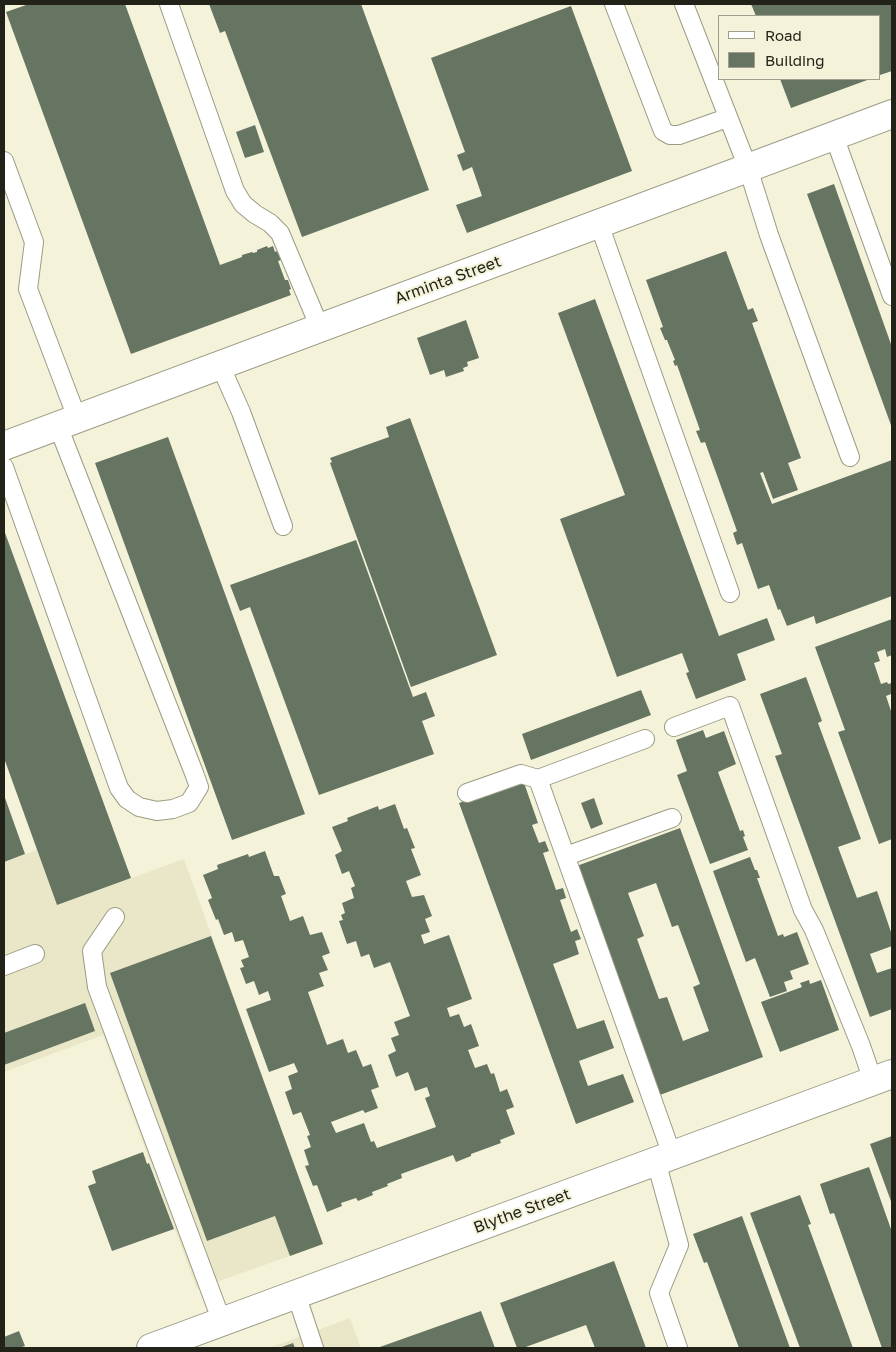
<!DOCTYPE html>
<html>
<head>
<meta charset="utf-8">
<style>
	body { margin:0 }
	#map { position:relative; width:896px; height:1352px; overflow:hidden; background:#f4f3da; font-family:"Golos Text",sans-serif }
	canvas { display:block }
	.frame { position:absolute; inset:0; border:5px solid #232219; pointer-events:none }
	.legend { position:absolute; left:718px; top:15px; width:162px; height:65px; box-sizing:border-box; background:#f4f3da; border:1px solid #a09f8d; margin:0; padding:6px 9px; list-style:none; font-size:15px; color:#232219 }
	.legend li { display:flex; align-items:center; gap:10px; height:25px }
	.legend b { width:25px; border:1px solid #a09f8d }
</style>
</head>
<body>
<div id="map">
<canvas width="896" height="1352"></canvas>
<div class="frame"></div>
<ul class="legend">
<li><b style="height:6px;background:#fff"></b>Road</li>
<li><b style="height:14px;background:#667462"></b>Building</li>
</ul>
</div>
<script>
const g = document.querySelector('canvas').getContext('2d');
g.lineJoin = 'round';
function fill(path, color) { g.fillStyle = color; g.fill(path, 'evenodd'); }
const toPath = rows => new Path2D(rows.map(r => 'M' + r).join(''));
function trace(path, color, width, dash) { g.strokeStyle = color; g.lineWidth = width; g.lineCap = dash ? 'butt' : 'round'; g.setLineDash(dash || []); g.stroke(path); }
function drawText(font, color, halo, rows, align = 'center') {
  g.font = font + ' "Golos Text",sans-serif'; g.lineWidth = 4; g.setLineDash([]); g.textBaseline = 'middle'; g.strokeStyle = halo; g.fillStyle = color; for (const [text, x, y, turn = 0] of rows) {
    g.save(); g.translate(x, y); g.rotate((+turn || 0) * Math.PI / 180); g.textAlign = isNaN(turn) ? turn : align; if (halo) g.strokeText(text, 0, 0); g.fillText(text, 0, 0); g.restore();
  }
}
const built = toPath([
	[37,850,57,905,184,859,323,1244,197,1289,103,1035,4,1072,4,862],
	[350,1318,361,1348,269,1348]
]);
const building = toPath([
	[29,4,125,4,220,265,242,257,242,255,252,252,253,253,257,252,257,250,267,246,268,248,273,246,275,252,277,251,281,260,278,261,285,280,288,280,291,289,289,290,291,295,131,354,6,12],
	[209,4,361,4,429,190,302,237,225,31,220,33],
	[751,4,892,4,892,71,880,75,880,16,756,16],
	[571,6,632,171,467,233,456,205,482,196,472,167,463,171,457,155,465,152,431,58],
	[780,79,870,79,791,108],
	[255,125,264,152,245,158,236,132],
	[834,184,892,347,892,428,807,194],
	[726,251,748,310,753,308,758,321,752,323,801,458,788,463,798,490,773,499,763,472,760,473,772,504,892,460,892,596,816,624,814,616,787,626,780,609,778,610,769,585,758,589,742,543,737,545,733,533,737,531,705,442,701,443,696,431,700,430,677,365,675,366,673,361,675,360,667,340,665,340,660,328,663,327,646,280],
	[595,299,719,636,767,618,775,640,737,654,746,680,696,699,686,673,689,672,682,653,617,677,560,519,625,495,558,313],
	[466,320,479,358,467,362,468,366,463,368,464,371,446,377,444,370,430,375,417,338],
	[410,418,497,655,411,687,330,463,332,462,330,458,389,437,386,427],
	[168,437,305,814,232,840,95,463],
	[4,530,131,878,57,905,4,758],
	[356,540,413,697,426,692,435,716,422,721,434,754,319,795,250,607,240,611,230,585],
	[892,619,892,655,887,657,885,649,877,652,880,661,874,663,881,684,887,682,888,684,892,683,891,694,886,696,892,714,892,839,879,844,838,732,845,730,815,647],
	[806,677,822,721,818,723,861,839,838,847,857,898,877,891,892,935,892,946,870,954,877,973,892,968,892,1009,870,1017,775,756,782,754,760,694],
	[641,690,651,715,531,760,522,734],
	[703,730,706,738,724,731,736,764,718,772,740,831,743,830,745,836,743,837,748,850,710,864,677,775,687,771,676,740],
	[523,780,538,823,532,825,539,843,545,841,549,851,543,853,556,890,563,888,566,898,560,900,571,932,577,929,581,939,575,941,579,954,553,964,577,1029,604,1020,614,1048,579,1061,588,1086,623,1074,634,1102,576,1124,459,803],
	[4,795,25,854,4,862],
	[594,798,603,824,591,829,581,803],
	[395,804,404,829,407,828,415,848,411,849,421,875,406,881,412,897,424,895,432,916,425,919,430,932,421,935,424,944,449,935,472,999,447,1008,450,1017,459,1014,464,1027,471,1024,479,1046,468,1050,475,1068,487,1064,491,1074,494,1073,500,1092,507,1089,514,1107,506,1110,515,1134,500,1140,501,1143,471,1154,471,1156,456,1162,453,1155,401,1174,402,1178,387,1184,388,1186,372,1192,373,1195,358,1201,356,1198,341,1203,342,1206,327,1212,317,1185,313,1186,305,1166,309,1165,304,1150,311,1147,307,1136,310,1135,301,1112,293,1115,285,1092,292,1089,288,1076,298,1072,294,1063,269,1072,246,1009,271,1000,268,991,259,995,254,981,246,984,240,968,244,967,241,960,249,957,243,940,235,942,232,932,224,935,218,919,216,920,208,900,212,898,203,875,218,869,217,865,248,854,249,857,265,851,274,876,279,876,286,894,281,896,290,921,303,916,310,935,322,932,330,953,322,956,328,970,319,973,324,986,308,992,327,1045,343,1039,348,1053,356,1050,363,1067,371,1064,379,1087,371,1090,378,1108,365,1113,363,1110,331,1122,336,1133,364,1123,371,1142,374,1141,377,1148,436,1127,425,1098,430,1096,427,1087,415,1091,408,1072,396,1077,388,1055,396,1051,391,1038,399,1035,394,1022,410,1016,390,962,374,968,369,954,361,957,356,941,347,944,339,921,343,920,341,915,345,913,342,903,354,898,351,888,355,886,349,871,342,874,335,855,342,851,332,827,348,821,347,818,378,806,379,810],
	[680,828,763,1057,657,1096,574,867],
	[656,883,672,927,678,925,700,984,693,987,709,1031,683,1041,667,997,659,999,637,939,644,936,628,893],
	[750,857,755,870,757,870,760,878,757,878,778,936,783,934,784,937,797,932,809,964,790,971,793,979,784,982,787,991,770,997,755,958,746,962,713,871],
	[211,936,323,1244,290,1256,275,1216,207,1241,110,973],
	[809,980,810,984,821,980,839,1030,780,1052,761,1002,802,987,800,983],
	[85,1003,95,1031,4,1065,4,1033],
	[892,1136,892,1204,870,1144],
	[143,1152,147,1164,149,1163,174,1229,112,1251,88,1186,96,1183,92,1171],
	[869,1167,892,1232,892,1348,882,1348,834,1213,830,1214,820,1184],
	[800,1195,811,1224,808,1225,853,1348,800,1348,750,1213],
	[742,1216,790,1348,739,1348,707,1262,704,1263,693,1234],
	[614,1261,646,1348,595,1348,586,1325,523,1348,517,1348,500,1303],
	[481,1311,495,1348,377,1348],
	[19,1331,25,1346,18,1348,4,1348,4,1337],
	[293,1343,295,1348,279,1348]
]);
const service = toPath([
	[169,4,235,191,243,204,255,214,270,223,280,233,320,328],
	[614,4,663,131,670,135,679,135,727,118],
	[684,4,748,168,769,235,850,457],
	[834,136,892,296],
	[4,161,34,242,28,289,77,418],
	[599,224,730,593],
	[220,365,241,412,283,526],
	[4,467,119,788,127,799,139,807,157,811,173,809,189,803,199,787,194,773,58,426],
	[674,727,730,706,803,910,814,930,861,1046,873,1081],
	[538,779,645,739],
	[467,793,521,774,538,779,672,1155],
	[566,856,672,818],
	[115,917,92,951,97,987,222,1322],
	[4,966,35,954],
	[656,1161,679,1245,659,1293,678,1348],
	[296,1294,314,1348]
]);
const minor = toPath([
	[4,446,892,114],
	[151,1348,892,1074]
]);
const streetNames = [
	["Arminta Street",448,280,-20],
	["Blythe Street",522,1211,-20]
];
fill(built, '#e9e7c7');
fill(building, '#667462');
trace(service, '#9b9a83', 20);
trace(minor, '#9b9a83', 30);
trace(service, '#fff', 18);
trace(minor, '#fff', 28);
drawText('16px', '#232219', '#f4f3da', streetNames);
</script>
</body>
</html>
